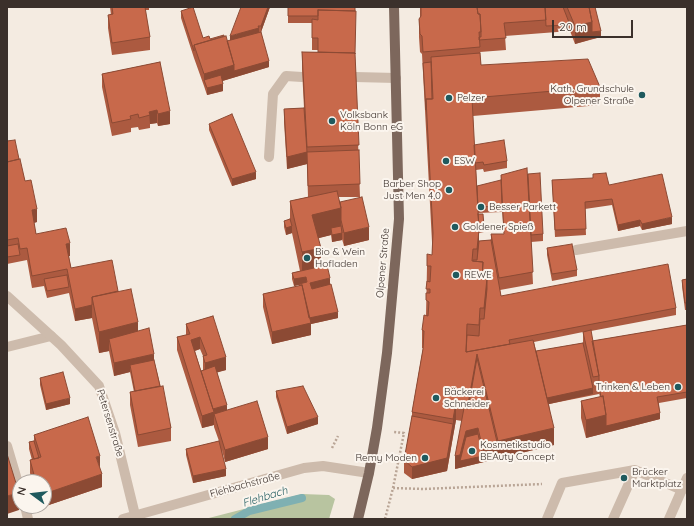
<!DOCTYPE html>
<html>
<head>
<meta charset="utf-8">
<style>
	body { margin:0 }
	#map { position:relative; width:694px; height:526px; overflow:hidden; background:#f4ebe1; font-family:Quicksand,sans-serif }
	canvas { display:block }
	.frame { position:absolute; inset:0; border:8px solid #3b302b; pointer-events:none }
	.north { position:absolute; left:12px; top:474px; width:40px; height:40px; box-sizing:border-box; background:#fbf5ee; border:1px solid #aea6a0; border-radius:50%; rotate:285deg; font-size:11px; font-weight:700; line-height:16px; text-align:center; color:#3b302b }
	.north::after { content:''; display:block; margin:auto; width:14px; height:18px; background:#1f5a5e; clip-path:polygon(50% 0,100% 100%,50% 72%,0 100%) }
	.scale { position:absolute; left:552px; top:20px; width:81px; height:18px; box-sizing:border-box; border:2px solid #3b302b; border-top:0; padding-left:5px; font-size:12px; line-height:14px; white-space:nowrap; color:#3b302b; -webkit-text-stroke:3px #fbf5ee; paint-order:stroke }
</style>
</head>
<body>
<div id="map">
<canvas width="694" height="526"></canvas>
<div class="frame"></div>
<div class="north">N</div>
<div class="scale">20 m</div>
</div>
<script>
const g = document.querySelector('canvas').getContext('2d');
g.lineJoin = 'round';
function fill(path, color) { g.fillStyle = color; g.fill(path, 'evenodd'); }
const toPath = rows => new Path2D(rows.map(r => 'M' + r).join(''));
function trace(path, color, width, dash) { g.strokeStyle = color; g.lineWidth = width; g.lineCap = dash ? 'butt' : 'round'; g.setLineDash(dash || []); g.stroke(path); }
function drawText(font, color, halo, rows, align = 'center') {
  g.font = font + ' Quicksand,sans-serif'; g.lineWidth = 4; g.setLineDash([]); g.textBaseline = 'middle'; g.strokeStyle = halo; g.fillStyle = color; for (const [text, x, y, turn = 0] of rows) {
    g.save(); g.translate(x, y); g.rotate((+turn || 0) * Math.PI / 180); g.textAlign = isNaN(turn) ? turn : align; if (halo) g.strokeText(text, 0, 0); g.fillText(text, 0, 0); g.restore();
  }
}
const green = toPath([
	[302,494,329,495,335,499,329,519,205,519]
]);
const stream = toPath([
	[235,519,249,511,302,498]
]);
const path = toPath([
	[332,448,338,436],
	[393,488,424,489,542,484],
	[385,519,393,488,404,433,394,432]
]);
const lane = toPath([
	[355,77,396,78],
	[269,157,273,94,286,76,302,77],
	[576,250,687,231],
	[7,347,51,336],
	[7,446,20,490],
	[25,506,28,519],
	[547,519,562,483,635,470,682,490],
	[613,519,635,470]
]);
const street = toPath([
	[7,296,61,345,99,386,115,433,135,515],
	[123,519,304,468,323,466,369,473],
	[669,519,687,478]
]);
const primary = toPath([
	[358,519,369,473,377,428,387,353,399,219,394,7]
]);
const wall = toPath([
	[110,7,149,7,149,10,145,10,150,37,150,50,112,55,108,28,108,15,111,15],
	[270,7,261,32,269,67,222,81,223,91,207,95,204,86,194,58,181,18,181,11,203,38,227,41,230,41],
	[288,7,355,7,355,58,360,197,338,197,340,202,369,240,344,246,342,239,342,240,332,242,331,235,318,238,321,266,330,284,338,318,311,324,311,335,272,344,263,307,263,294,299,286,299,285,294,286,292,279,292,273,300,271,292,233,286,235,284,227,284,221,290,220,290,201,308,197,307,164,287,169,284,122,284,109,304,108,302,69,302,52,318,52,318,50,312,50,312,23,288,23],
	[420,7,595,7,601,37,575,44,570,31,505,36,506,50,480,52,481,65,600,87,600,105,473,116,474,145,507,161,507,168,484,172,483,169,476,170,477,186,501,181,501,175,528,174,543,234,543,241,531,242,533,284,500,290,501,296,676,308,676,315,591,331,592,341,687,325,687,398,659,403,660,419,586,438,581,418,581,401,600,397,599,393,599,394,549,404,554,445,455,469,462,421,456,420,447,471,412,479,404,473,404,460,412,416,412,412,423,348,422,348,422,330,426,316,427,266,432,255,432,242,422,54,420,52,419,37,419,19,420,18],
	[502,210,504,234,491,234,491,240,479,241,479,233,484,232,484,226,478,213,502,212],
	[583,332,583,343,536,351,534,342],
	[160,62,170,124,158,126,157,123,150,124,150,128,139,130,138,127,131,128,131,132,112,136,102,87,102,74],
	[209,124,256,179,232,186,209,130],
	[7,141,19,159,25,181,37,222,34,223,36,234,70,256,69,256,71,268,118,291,138,331,154,360,171,428,171,441,138,447,130,405,130,392,134,392,130,372,114,376,109,351,99,353,92,318,75,321,69,293,47,298,44,286,32,288,27,260,7,264],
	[552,180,609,185,672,224,642,230,640,226,618,231,612,205,585,209,586,235,555,237],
	[547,248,577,270,577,276,552,281,547,255],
	[687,279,687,310,685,310,682,286,682,280],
	[213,316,226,370,217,372,227,411,268,449,225,462,222,450,226,476,193,483,186,455,186,449,219,441,214,427,214,415,214,425,202,428,177,350,177,337,186,335,186,324],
	[200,349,203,356,203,370,201,371,195,351],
	[40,378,70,404,46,410,40,385],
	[276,391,318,424,287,434,276,397],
	[34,435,100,469,102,487,40,508,40,506,44,506,44,482,32,482,30,473,30,460,32,460,29,449,29,442,34,441]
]);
const shadedWall = toPath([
	[268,7,270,7,261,32,261,26],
	[592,22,592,39,575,44,575,26],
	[259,28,259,35,230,43,230,36],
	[601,31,601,37,592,39,592,32],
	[269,61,269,67,206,86,204,80,204,86,204,74,234,65],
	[223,84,223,91,207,95,207,88],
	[157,110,157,123,150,124,149,112],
	[170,111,170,124,158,126,158,114],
	[307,152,307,164,287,169,287,157],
	[256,172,256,179,232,186,232,179],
	[341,208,341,233,331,228,331,235,312,240,299,216],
	[37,209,37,222,32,223,32,210],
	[672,217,672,224,642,230,642,224],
	[640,220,640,226,618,231,618,225],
	[292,226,292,233,286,235,286,228],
	[369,227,369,240,344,246,344,233],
	[479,230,479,248,477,267,477,249],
	[342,233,342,240,332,242,332,235],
	[70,243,70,256,66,257,66,244],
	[321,248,321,273,302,277,302,252],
	[306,277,306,283,294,286,294,279],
	[330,278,330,285,310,289,310,283],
	[487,278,487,296,484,325,484,308],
	[92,305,92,318,75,321,75,309],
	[338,312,338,318,311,324,311,335,272,344,272,332,308,318],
	[138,322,138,343,109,339,109,351,99,353,99,332],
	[200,337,200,349,191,352,191,340],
	[154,354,154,367,130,365,130,372,114,376,114,363],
	[477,354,477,371,468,422,468,404],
	[226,357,226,370,205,376,205,363],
	[593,388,593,394,545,405,545,398],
	[70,398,70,404,46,410,46,404],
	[456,403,456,420,453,436,453,419],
	[227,405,227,411,214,415,214,425,202,428,202,416,211,410],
	[660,413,660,419,586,438,586,420,606,415],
	[318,417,318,424,287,434,287,427],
	[453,424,453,436,447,471,412,479,412,467],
	[478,428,478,441,483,456,483,450,498,446,498,441,554,428,554,445,455,469,455,456,466,431],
	[268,437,268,449,225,462,225,450],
	[100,456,100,469,96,457],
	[226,469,226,476,193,483,193,476],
	[102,474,102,487,40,508,40,506,44,506,44,494],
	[19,493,19,510,7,514,7,496]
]);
const building = toPath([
	[112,7,145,7,150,37,112,43,108,15,113,14,112,7],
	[193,7,203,38,209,36,210,39,224,35,224,36,194,45,194,51,181,11,193,7],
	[241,7,268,7,261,26,258,26,259,28,230,36,241,7],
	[288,7,355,7,355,11,318,10,318,16,288,16,288,7],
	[421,7,477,7,478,14,480,14,481,32,479,32,480,47,423,52,422,36,420,34,419,19,421,16,421,7],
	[477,7,545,7,546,20,504,23,506,38,479,40,479,37,481,37,481,32,480,14,478,14,477,7],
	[545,7,563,7,570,25,546,26,545,7],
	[567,7,589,7,592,22,575,26,567,7],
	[589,7,595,7,601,31,592,32,592,22,589,7],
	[318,10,356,11,355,54,355,53,318,52,318,38,312,38,312,19,318,20,318,10],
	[261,32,269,61,234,71,234,65,227,41,261,32],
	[226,36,234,65,204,74,194,45,226,36],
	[302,52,355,53,359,145,307,147,302,52],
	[480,53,481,65,588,59,600,87,472,98,479,230,477,249,473,249,472,261,483,262,482,278,487,278,484,308,480,308,479,325,467,324,466,352,533,340,554,428,498,441,477,354,468,404,456,403,453,419,412,412,423,349,424,331,422,330,424,315,428,316,429,302,426,300,426,293,430,293,430,289,426,289,427,281,430,282,431,266,427,266,427,254,432,255,433,233,426,99,433,99,431,57,480,53],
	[160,62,170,111,158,114,157,110,149,112,150,115,139,118,138,114,130,116,131,119,112,123,102,74,160,62],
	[431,62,432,99,426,99,426,110,423,63,431,62],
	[221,75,223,84,207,88,204,80,221,75],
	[304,108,307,152,287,157,284,109,304,108],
	[232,114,256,172,232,179,209,124,232,114],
	[15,140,19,159,7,162,7,141,15,140],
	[504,140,507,161,484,165,483,162,475,163,474,145,504,140],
	[359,150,360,184,308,186,307,152,359,150],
	[20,159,25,181,31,180,37,209,32,210,36,234,66,228,70,243,66,244,71,268,112,260,118,291,92,297,92,305,75,309,67,269,32,276,27,248,20,249,18,238,7,240,7,162,20,159],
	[527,168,533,272,499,278,491,234,504,234,501,175,527,168],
	[540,173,543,234,531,235,528,174,540,173],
	[606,173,609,185,662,174,672,217,642,224,640,220,618,225,612,199,585,202,586,229,555,230,552,180,593,178,593,174,606,173],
	[501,180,502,206,478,207,477,186,501,180],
	[337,191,341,208,312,215,321,248,302,252,290,201,337,191],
	[362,197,369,227,344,233,341,220,341,208,340,202,362,197],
	[478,214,483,214,484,226,479,226,478,214],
	[290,219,292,226,286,228,284,221,290,219],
	[341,226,342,233,332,235,331,228,341,226],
	[491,240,501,296,668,264,676,308,509,340,510,344,466,352,467,335,479,336,480,319,484,319,487,289,487,278,482,278,483,262,473,261,473,260,477,260,479,241,491,240],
	[18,244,20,255,7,257,7,246,18,244],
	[572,244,577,270,552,274,547,248,572,244],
	[327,265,330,278,310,283,312,289,331,284,338,312,309,318,302,285,299,285,299,284,307,282,306,277,294,279,292,273,327,265],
	[67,275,69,287,47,291,44,279,67,275],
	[687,279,687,303,685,303,682,280,687,279],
	[302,285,311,323,272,332,263,294,302,285],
	[131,289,138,322,99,332,92,297,131,289],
	[213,316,226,357,205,363,203,356,207,355,200,337,191,340,214,412,202,416,177,337,190,334,186,324,213,316],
	[687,325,687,392,657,397,660,413,606,426,606,415,603,396,601,397,599,386,599,376,592,341,687,325],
	[149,328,154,354,114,363,109,339,149,328],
	[591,330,599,376,593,377,583,332,591,330],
	[583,343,593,388,547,398,536,351,583,343],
	[477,358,498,446,483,450,478,428,466,431,460,455,455,456,464,408,468,409,477,358],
	[154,360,160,386,135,391,130,365,154,360],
	[215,366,227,405,213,409,201,371,215,366],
	[63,372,70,398,46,404,40,378,63,372],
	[163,386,171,428,138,435,130,392,163,386],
	[303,386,318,417,287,427,276,391,303,386],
	[603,396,606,415,586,420,581,401,603,396],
	[257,401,268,437,225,450,214,414,257,401],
	[412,416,453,424,447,458,412,467,404,460,412,416],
	[88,417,100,456,96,457,102,474,44,494,44,482,36,482,30,460,41,457,34,435,88,417],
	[478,434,483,456,460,461,466,437,478,434],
	[34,441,39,458,34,459,29,442,34,441],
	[219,441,226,469,193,476,186,449,219,441],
	[7,454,19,493,7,496,7,454]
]);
const markers = [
	[642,95,4,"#1f5a5e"],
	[449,98,4,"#1f5a5e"],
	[332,121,4,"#1f5a5e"],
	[446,161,4,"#1f5a5e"],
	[449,190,4,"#1f5a5e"],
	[481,207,4,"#1f5a5e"],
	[455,227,4,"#1f5a5e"],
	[307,258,4,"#1f5a5e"],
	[456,275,4,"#1f5a5e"],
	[678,387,4,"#1f5a5e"],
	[436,398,4,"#1f5a5e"],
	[472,451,4,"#1f5a5e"],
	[425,458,4,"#1f5a5e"],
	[624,478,4,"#1f5a5e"]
];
const poiNames = [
	["Kath. Grundschule",634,89,"right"],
	["Olpener Straße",634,101,"right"],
	["Pelzer",457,98],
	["Volksbank",340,115],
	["Köln Bonn eG",340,127],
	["ESW",454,161],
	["Barber Shop",441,184,"right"],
	["Just Men 4.0",441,196,"right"],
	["Besser Parkett",489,207],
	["Goldener Spieß",463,227],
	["Bio & Wein",315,252],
	["Hofladen",315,264],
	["REWE",464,275],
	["Trinken & Leben",670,387,"right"],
	["Bäckerei",444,392],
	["Schneider",444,404],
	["Kosmetikstudio",480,445],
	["BEAuty Concept",480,457],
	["Remy Moden",417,458,"right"],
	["Brücker",632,472],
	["Marktplatz",632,484]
];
const streetNames = [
	["Olpener Straße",383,263,-85],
	["Petersenstraße",110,423,73],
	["Flehbachstraße",245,485,-15]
];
const waterNames = [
	["Flehbach",265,497,-17]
];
fill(green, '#b8c4a0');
trace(stream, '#7fb0b2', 8);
trace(path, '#b9a596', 2.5, [2, 2]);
trace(lane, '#cdbbac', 10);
trace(street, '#cdbbac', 10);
trace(primary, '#7d675c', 10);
fill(wall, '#ac5a40');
fill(shadedWall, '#8c4a34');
fill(building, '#c8694b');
trace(building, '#8c4a34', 1);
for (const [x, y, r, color] of markers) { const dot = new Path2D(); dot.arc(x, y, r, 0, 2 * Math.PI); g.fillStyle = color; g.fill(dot); trace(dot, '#fbf5ee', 1.5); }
drawText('10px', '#3b302b', '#fbf5ee', poiNames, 'left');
drawText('10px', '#3b302b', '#fbf5ee', streetNames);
drawText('italic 11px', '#1f5a5e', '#fbf5ee', waterNames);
</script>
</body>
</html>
